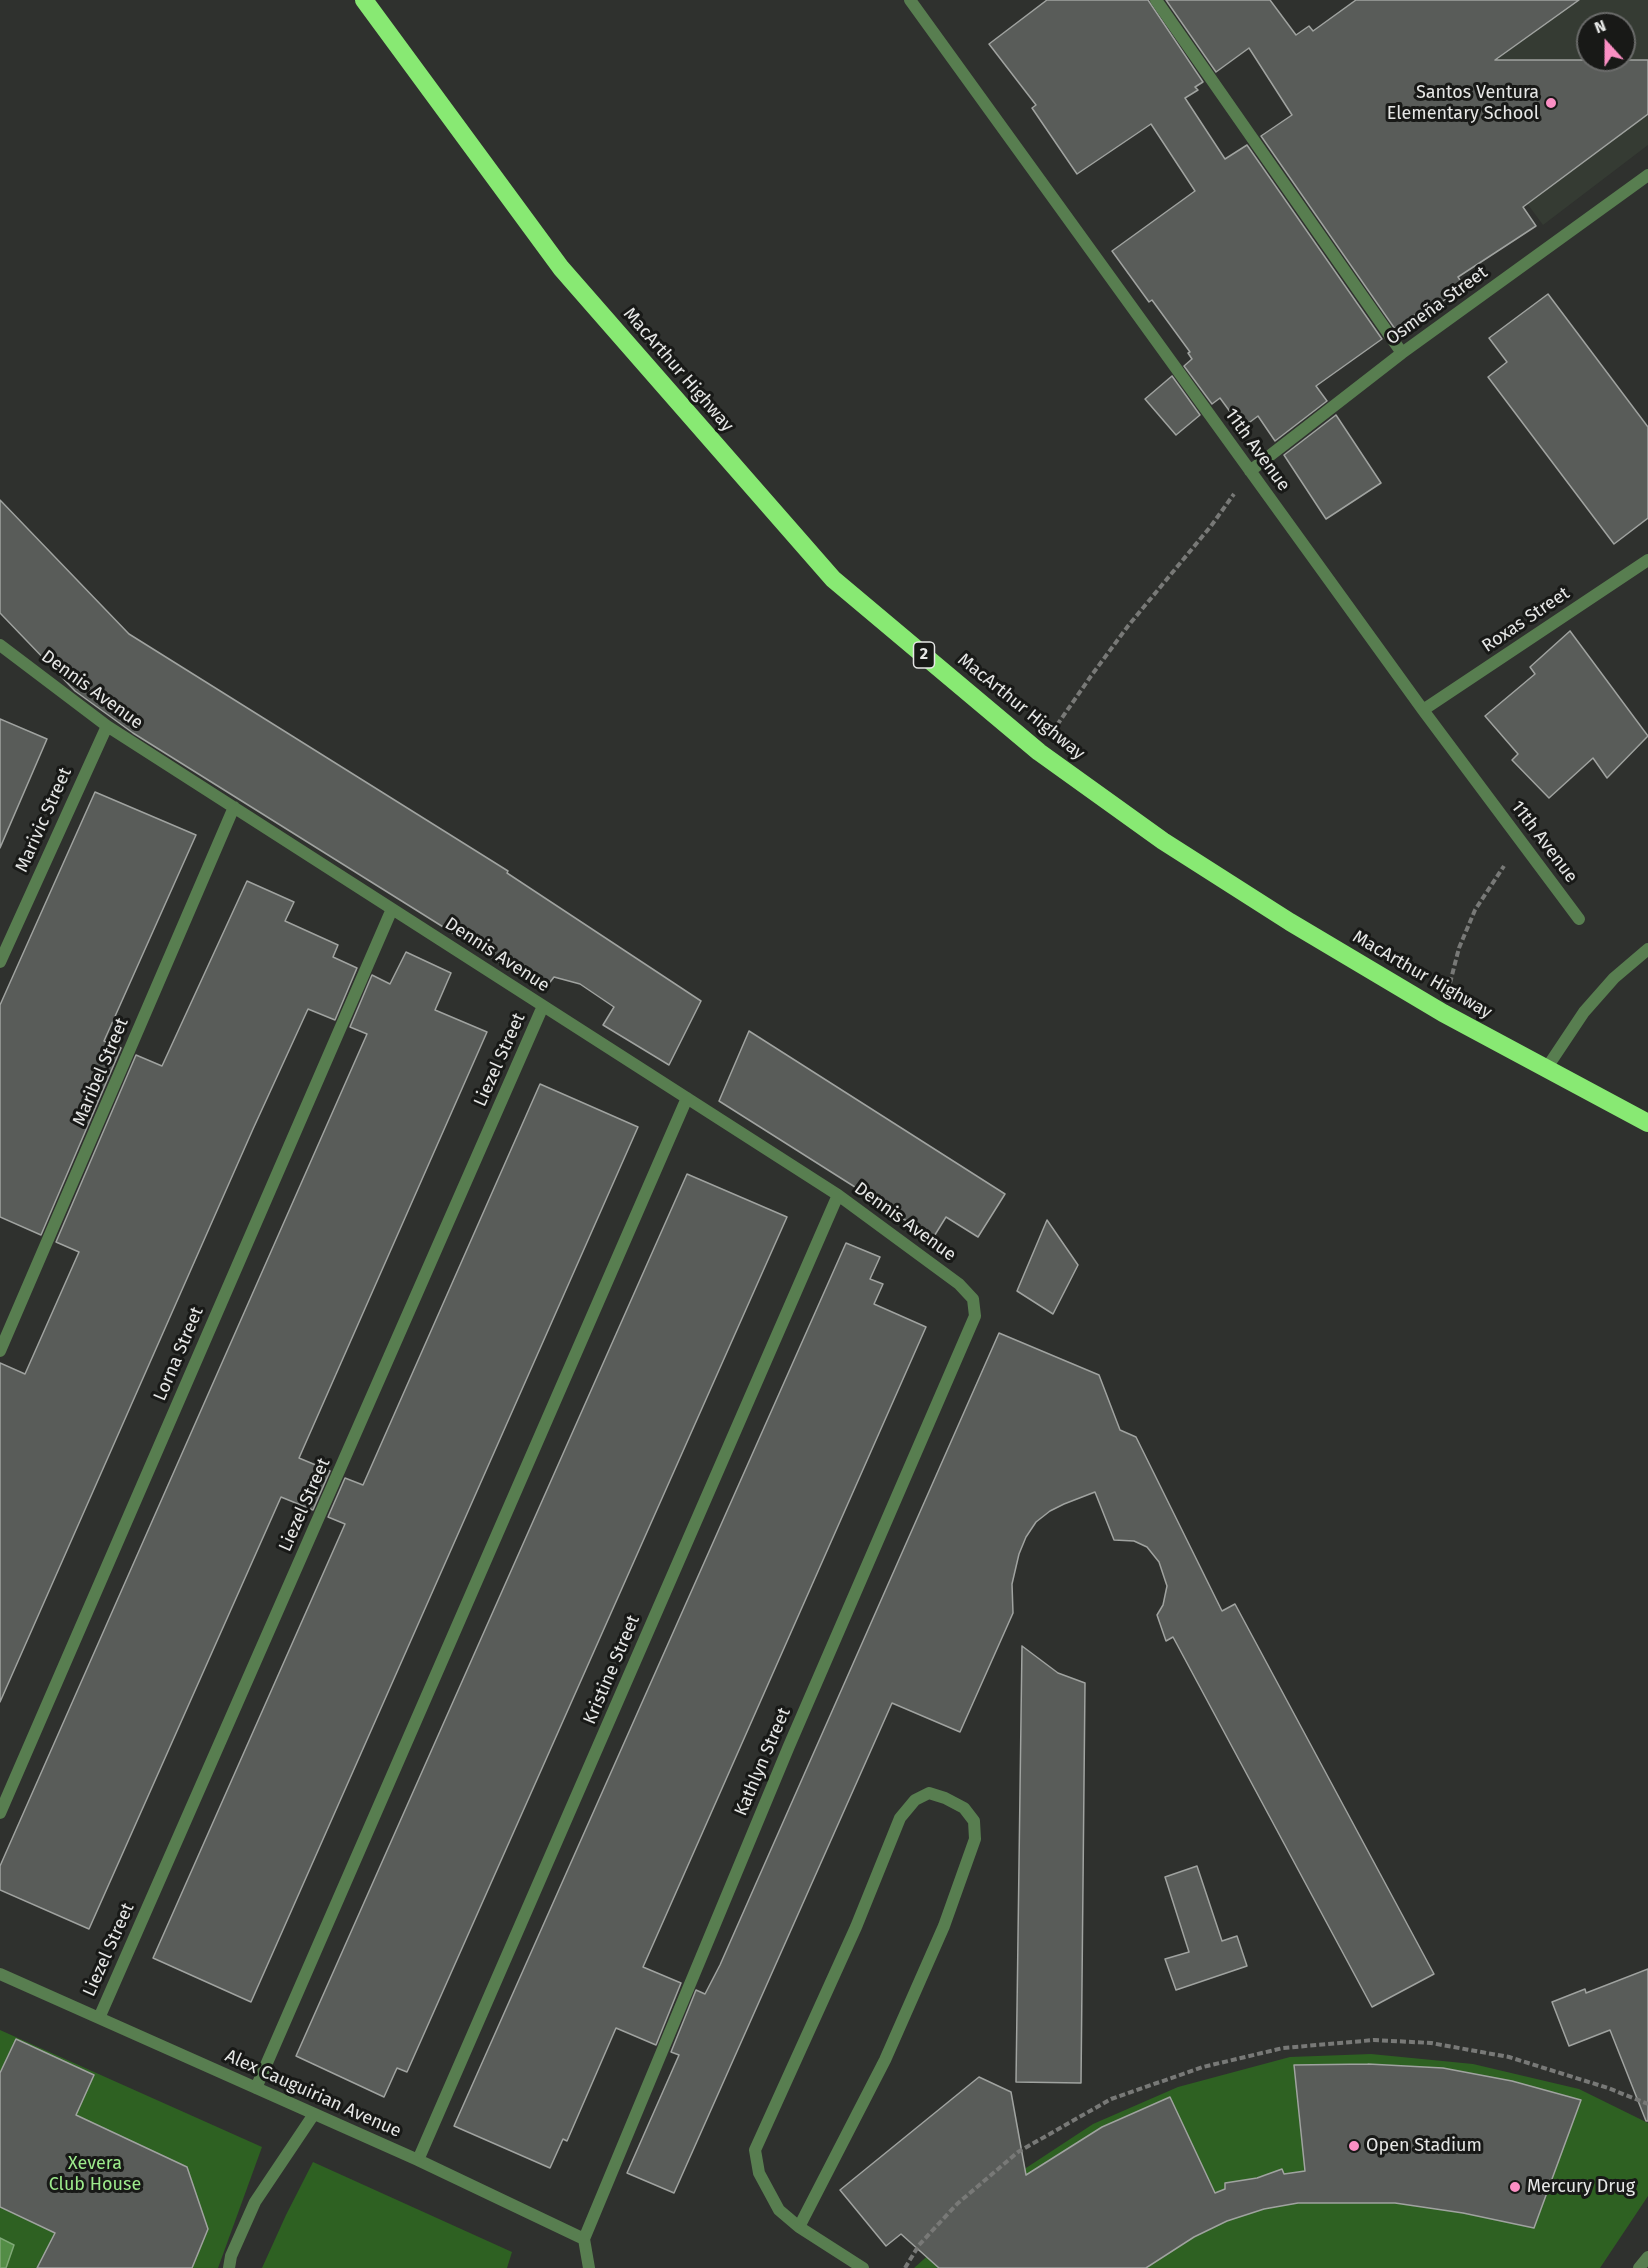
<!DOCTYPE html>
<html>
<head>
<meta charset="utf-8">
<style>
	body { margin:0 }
	#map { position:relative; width:1648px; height:2268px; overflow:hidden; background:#2f312e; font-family:"Fira Sans",sans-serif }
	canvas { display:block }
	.north { position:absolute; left:1576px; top:12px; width:60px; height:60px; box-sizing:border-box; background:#181917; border:2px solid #6a6b6a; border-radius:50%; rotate:339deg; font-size:16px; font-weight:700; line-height:24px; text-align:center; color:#e6e7e6 }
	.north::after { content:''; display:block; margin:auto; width:21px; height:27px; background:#fb8fc4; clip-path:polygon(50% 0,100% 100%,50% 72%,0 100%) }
</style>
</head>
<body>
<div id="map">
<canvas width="1648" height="2268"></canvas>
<div class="north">N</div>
</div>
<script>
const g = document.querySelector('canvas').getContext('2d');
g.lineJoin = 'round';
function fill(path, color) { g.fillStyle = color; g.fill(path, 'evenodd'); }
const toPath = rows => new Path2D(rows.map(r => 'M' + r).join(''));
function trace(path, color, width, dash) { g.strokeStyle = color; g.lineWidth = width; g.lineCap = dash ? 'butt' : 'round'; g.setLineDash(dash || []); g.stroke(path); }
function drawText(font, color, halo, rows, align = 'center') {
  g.font = font + ' "Fira Sans",sans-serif'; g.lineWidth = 6; g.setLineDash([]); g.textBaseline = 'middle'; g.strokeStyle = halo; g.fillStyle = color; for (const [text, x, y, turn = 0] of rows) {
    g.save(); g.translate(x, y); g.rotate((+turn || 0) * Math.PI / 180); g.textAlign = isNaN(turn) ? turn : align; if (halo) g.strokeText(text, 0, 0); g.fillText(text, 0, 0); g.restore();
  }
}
const built = toPath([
	[1455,0,1648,0,1648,145,1543,225,1405,37],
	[1588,24,1624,24,1624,60,1588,60]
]);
const green = toPath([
	[0,2030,262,2147,218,2268,0,2268],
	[1371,2054,1473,2064,1579,2089,1648,2123,1648,2196,1600,2268,914,2268,1026,2168,1093,2124,1178,2087,1290,2057],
	[313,2162,512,2252,507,2268,262,2268,286,2215]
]);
const water = toPath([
	[0,2238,14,2245,6,2268,0,2268,0,2238]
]);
const building = toPath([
	[1047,0,1148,0,1203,82,1195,87,1198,90,1185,98,1225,159,1247,145,1382,339,1316,386,1327,401,1275,441,1258,416,1242,428,1220,398,1212,404,1184,366,1192,359,1188,353,1190,352,1152,300,1149,302,1112,251,1195,191,1151,124,1077,174,1032,108,1036,105,989,44,1047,0],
	[1166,0,1270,0,1296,35,1309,26,1313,31,1356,0,1579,0,1495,60,1648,60,1648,114,1523,207,1536,226,1458,277,1464,286,1429,311,1426,307,1395,329,1261,136,1292,115,1249,48,1216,72,1166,0],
	[1548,294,1648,427,1648,518,1614,544,1488,377,1507,362,1489,338,1548,294],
	[1172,376,1200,415,1176,435,1145,399,1172,376],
	[1336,415,1381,483,1326,519,1284,455,1336,415],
	[0,500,129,634,508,871,507,873,701,1001,669,1065,603,1025,614,1007,580,984,554,977,544,990,133,733,75,691,0,613,0,500],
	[1570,631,1648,736,1607,778,1593,758,1549,798,1512,760,1518,754,1485,716,1535,674,1530,667,1570,631],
	[0,719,47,739,0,848,0,719],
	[95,792,196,835,104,1041,121,1048,41,1235,0,1217,0,1005,95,792],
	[247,881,294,902,285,921,338,945,333,957,357,968,335,1020,308,1009,253,1129,0,1702,0,1363,25,1374,79,1252,56,1242,136,1055,162,1066,247,881],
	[406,952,451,973,435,1010,487,1032,299,1458,330,1471,313,1510,281,1497,89,1929,0,1890,0,1866,367,1034,350,1027,372,975,390,984,406,952],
	[749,1031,1005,1194,978,1237,946,1217,933,1238,899,1216,897,1219,864,1198,866,1194,719,1101,749,1031],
	[540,1084,638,1127,251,2002,153,1958,345,1524,328,1517,345,1478,363,1485,540,1084],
	[687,1174,787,1217,407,2072,397,2068,384,2097,296,2056,687,1174],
	[1047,1220,1078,1265,1053,1314,1017,1291,1047,1220],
	[846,1243,880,1257,870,1279,883,1284,874,1304,926,1327,643,1967,681,1983,656,2045,616,2028,567,2141,563,2139,550,2168,454,2126,846,1243],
	[999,1333,1099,1375,1120,1430,1136,1437,1222,1611,1235,1604,1434,1974,1372,2007,1173,1637,1166,1641,1157,1615,1163,1605,1167,1586,1159,1562,1147,1547,1134,1541,1114,1540,1095,1492,1064,1504,1050,1511,1036,1522,1026,1537,1019,1554,1012,1584,1013,1613,960,1732,892,1703,674,2193,627,2173,679,2055,671,2052,696,1990,705,1994,720,1965,999,1333],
	[1022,1646,1058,1673,1085,1683,1081,2083,1016,2082,1022,1646],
	[1197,1866,1222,1941,1237,1936,1247,1966,1176,1990,1165,1959,1189,1952,1165,1877,1197,1866],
	[1648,1969,1648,2121,1646,2121,1610,2030,1569,2046,1552,2002,1585,1989,1586,1993,1648,1969],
	[16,2039,94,2075,76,2115,187,2167,208,2229,192,2268,37,2268,55,2233,0,2207,0,2073,16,2039],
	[1368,2064,1443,2068,1512,2081,1581,2100,1534,2228,1463,2213,1395,2203,1298,2203,1264,2209,1227,2221,1194,2237,1146,2268,939,2268,901,2234,886,2246,840,2190,979,2077,1011,2092,1026,2175,1102,2127,1170,2097,1215,2193,1225,2189,1225,2183,1257,2178,1282,2169,1284,2174,1305,2171,1294,2065,1368,2064]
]);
const path = toPath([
	[1057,725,1091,676,1128,626,1211,526,1234,494],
	[1450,983,1459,948,1475,910,1504,866],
	[905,2268,919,2245,957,2204,1018,2152,1111,2099,1203,2067,1283,2048,1374,2040,1431,2043,1509,2057,1608,2088,1648,2104]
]);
const lane = toPath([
	[799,2227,885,2060,944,1926,975,1839,974,1821,964,1808,945,1798,929,1793,915,1800,900,1818,856,1927,755,2150,759,2173,779,2210,799,2227,863,2268]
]);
const street = toPath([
	[910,0,1423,710,1579,919],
	[1156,0,1402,353],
	[1250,471,1402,353,1648,175],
	[0,645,107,726,838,1195,959,1284,973,1299,975,1316,789,1746,584,2239],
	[1423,710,1648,560],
	[0,962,107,726],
	[1546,1069,1584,1012,1614,978,1648,949],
	[0,1351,234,807],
	[0,1813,392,909],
	[0,1974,418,2160,584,2239,589,2268],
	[99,2018,543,1006],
	[256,2088,687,1098],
	[418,2160,838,1195],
	[229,2268,231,2256,255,2202,314,2114],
	[1639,2268,1648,2257]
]);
const highway = toPath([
	[364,0,561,268,833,579,1039,752,1163,841,1290,922,1443,1013,1648,1123]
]);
const markers = [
	[1551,103,6,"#fb8fc4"],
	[1354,2146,6,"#fb8fc4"],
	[1515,2187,6,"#fb8fc4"]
];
const shields = [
	[924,655,21]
];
const shieldNames = [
	["2",924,655]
];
const poiNames = [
	["Santos Ventura",1539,93,"right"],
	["Elementary School",1539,114,"right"],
	["Open Stadium",1366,2146],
	["Mercury Drug",1527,2187]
];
const streetNames = [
	["Osmeña Street",1437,306,-36],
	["MacArthur Highway",678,370,49],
	["11th Avenue",1257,450,54],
	["Roxas Street",1526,620,-34],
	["Dennis Avenue",92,690,36],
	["MacArthur Highway",1021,707,39],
	["Marivic Street",44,820,-66],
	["11th Avenue",1544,842,53],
	["Dennis Avenue",497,955,33],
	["MacArthur Highway",1422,975,30],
	["Liezel Street",500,1060,-66],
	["Maribel Street",101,1072,-67],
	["Dennis Avenue",905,1222,36],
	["Lorna Street",179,1354,-67],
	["Liezel Street",305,1505,-66],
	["Kristine Street",612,1670,-67],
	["Kathlyn Street",763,1762,-67],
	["Liezel Street",109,1950,-66],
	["Alex Cauguirian Avenue",313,2094,24]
];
const parkNames = [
	["Xevera",95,2164],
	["Club House",95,2185]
];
fill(built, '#353b33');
fill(green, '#2e6122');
fill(water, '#538d46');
trace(water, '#7fa876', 1.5);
fill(building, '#595c59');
trace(building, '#a0a3a0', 1.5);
trace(path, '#787977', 4, [6, 3]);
trace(lane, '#587e50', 12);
trace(street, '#587e50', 12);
trace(highway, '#88e973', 18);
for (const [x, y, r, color] of markers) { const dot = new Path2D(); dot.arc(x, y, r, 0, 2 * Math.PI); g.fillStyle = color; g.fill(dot); trace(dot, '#181917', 2); }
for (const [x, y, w] of shields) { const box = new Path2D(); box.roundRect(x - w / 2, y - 13, w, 26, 4.5); g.fillStyle = '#181917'; g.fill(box); trace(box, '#e6e7e6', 1.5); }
drawText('bold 16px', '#e6e7e6', null, shieldNames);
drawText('18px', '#e6e7e6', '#181917', poiNames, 'left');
drawText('18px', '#e6e7e6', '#181917', streetNames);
drawText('18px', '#9dec8c', '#181917', parkNames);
</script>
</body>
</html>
